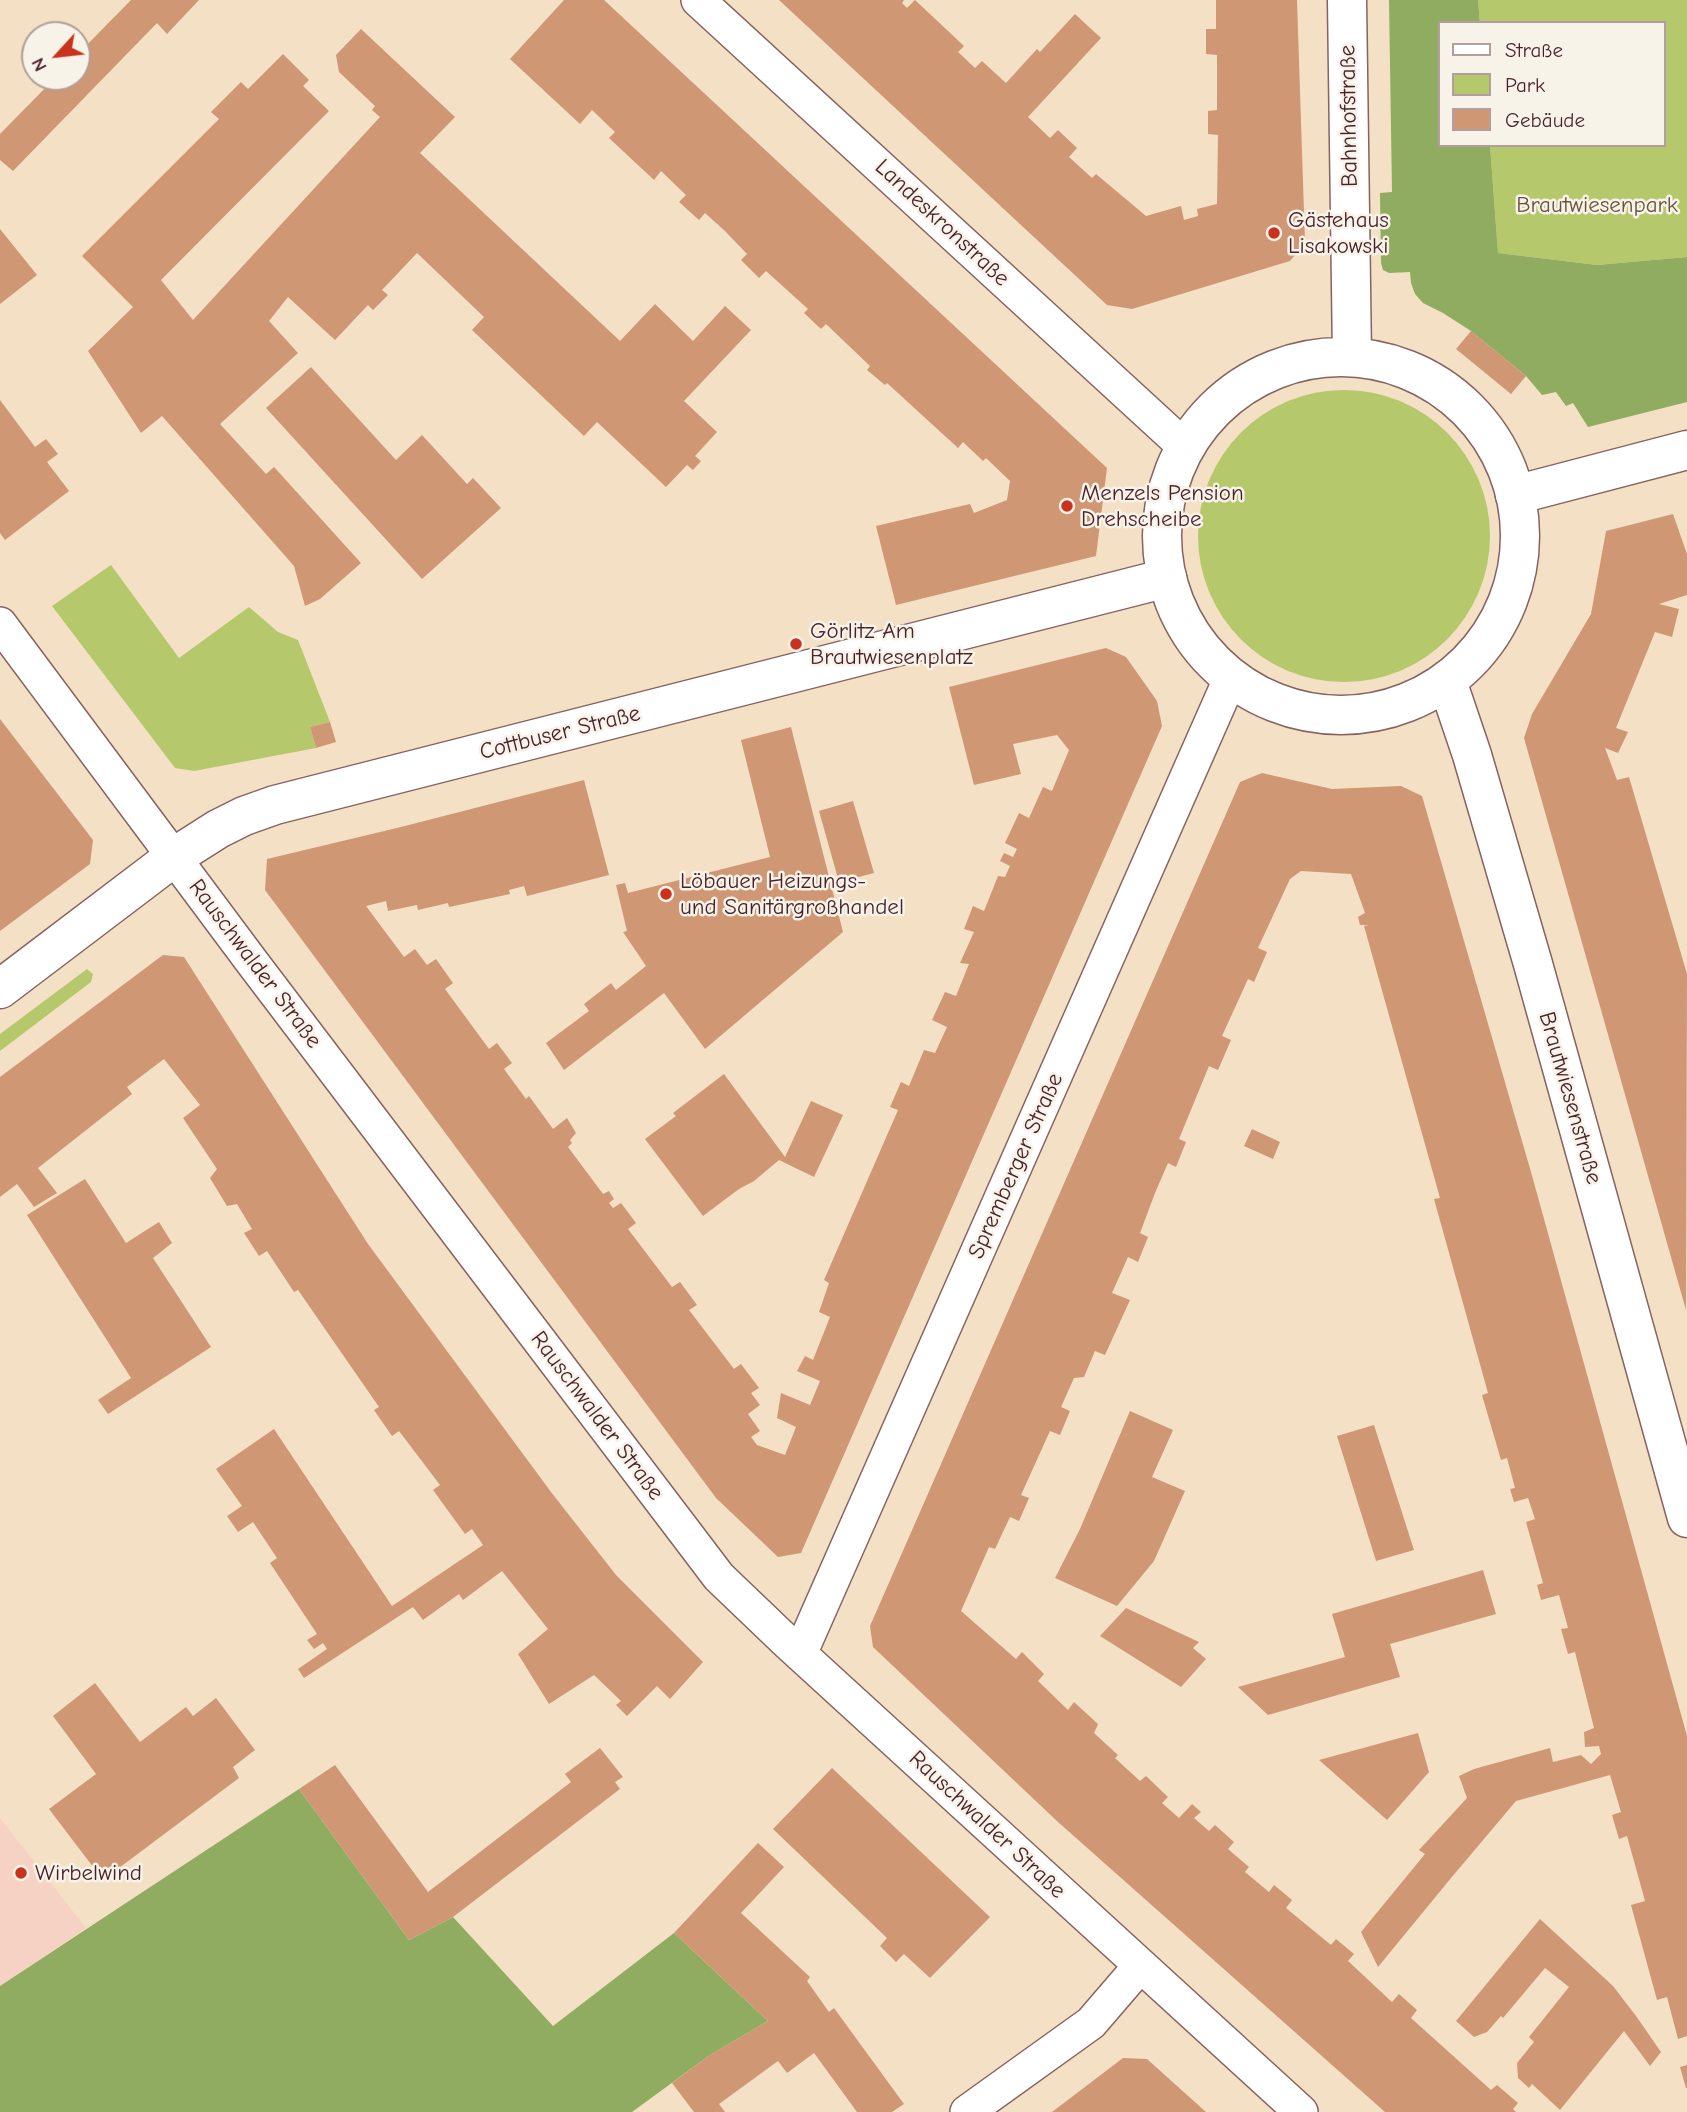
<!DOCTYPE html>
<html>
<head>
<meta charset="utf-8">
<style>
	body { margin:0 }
	#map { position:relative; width:1687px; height:2112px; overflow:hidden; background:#f4e0c5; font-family:"Comic Neue",sans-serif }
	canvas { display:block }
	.legend { position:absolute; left:1438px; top:21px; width:228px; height:126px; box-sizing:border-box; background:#f7f3e8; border:2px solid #b29e9c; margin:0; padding:9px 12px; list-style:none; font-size:21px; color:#4a1f2b }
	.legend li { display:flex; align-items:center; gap:14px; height:35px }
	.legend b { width:35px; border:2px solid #b29e9c }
	.north { position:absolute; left:21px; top:21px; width:70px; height:70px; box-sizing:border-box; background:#f7f3e8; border:2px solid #b29e9c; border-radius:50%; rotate:243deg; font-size:19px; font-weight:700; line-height:28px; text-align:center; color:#4a1f2b }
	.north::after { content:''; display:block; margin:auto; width:24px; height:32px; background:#c8321e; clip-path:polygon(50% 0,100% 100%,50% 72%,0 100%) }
</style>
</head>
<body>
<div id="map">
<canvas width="1687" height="2112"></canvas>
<ul class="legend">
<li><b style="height:9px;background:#fff"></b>Straße</li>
<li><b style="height:19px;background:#b5c86c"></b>Park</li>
<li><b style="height:19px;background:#cf9774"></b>Gebäude</li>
</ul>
<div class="north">N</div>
</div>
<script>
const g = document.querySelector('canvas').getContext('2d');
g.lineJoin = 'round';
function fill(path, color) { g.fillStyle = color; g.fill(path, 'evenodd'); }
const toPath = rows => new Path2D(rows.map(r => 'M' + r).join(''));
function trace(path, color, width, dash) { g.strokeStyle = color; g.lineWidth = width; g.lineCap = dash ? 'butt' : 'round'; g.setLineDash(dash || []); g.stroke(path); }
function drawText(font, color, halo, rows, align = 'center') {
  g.font = font + ' "Comic Neue",sans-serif'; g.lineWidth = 5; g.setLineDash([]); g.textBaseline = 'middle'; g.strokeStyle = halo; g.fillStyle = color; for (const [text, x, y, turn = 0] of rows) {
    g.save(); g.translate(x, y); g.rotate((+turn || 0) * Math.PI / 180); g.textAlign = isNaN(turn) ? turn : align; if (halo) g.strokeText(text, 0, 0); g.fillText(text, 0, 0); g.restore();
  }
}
const built = toPath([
	[0,1818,86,1928,0,1986]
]);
const green = toPath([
	[1478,0,1687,0,1687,257,1597,265,1498,253,1490,145,1664,145,1664,23,1480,23],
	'1198 536a146 146 0 1 1 292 0a146 146 0 1 1-292 0Z',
	[111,565,179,658,249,607,278,632,298,640,330,722,310,727,316,748,194,771,175,768,52,606],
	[87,969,93,974,91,982,0,1051,0,1034]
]);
const forest = toPath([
	[1389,0,1478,0,1480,23,1440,23,1440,145,1490,145,1498,253,1597,265,1687,257,1687,402,1588,427,1573,403,1566,406,1556,392,1542,395,1526,376,1471,331,1443,313,1423,303,1415,294,1411,283,1410,272,1389,273,1383,270,1381,263,1380,193,1392,192],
	[299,1789,409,1940,453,1917,553,2026,674,1933,768,2021,710,2055,632,2112,0,2112,0,1986]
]);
const building = toPath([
	[131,0,199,0,167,34,157,23,13,171,0,160,0,134,56,77,77,77,77,55],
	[564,0,604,0,1107,468,1096,556,896,605,876,526,970,504,974,513,1007,500,1010,481,986,458,983,461,963,442,958,448,887,383,885,385,867,370,870,366,826,324,821,329,804,313,808,309,766,271,759,278,741,260,747,254,725,231,705,213,699,220,679,202,686,195,661,171,654,180,609,138,615,132,592,110,580,124,510,59],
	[779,0,904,0,902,3,907,8,915,0,964,46,958,52,975,68,982,61,1006,83,1037,49,1040,52,1075,14,1101,38,1028,117,1050,138,1058,130,1077,148,1069,157,1092,178,1096,174,1146,216,1181,206,1184,220,1198,216,1197,209,1217,204,1218,135,1208,134,1208,111,1217,110,1217,55,1206,54,1206,29,1216,29,1216,0,1297,0,1305,243,1290,261,1132,309,1107,305],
	[361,29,455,117,420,153,620,341,655,304,693,341,725,306,751,330,684,401,717,432,695,456,701,461,693,470,687,465,666,487,597,422,584,436,472,330,484,317,417,253,382,290,388,295,373,310,368,305,335,340,288,297,269,321,298,353,220,424,266,474,274,467,361,563,320,599,305,606,294,566,162,416,141,433,88,351,133,307,82,256,219,119,211,112,241,82,248,89,283,54,309,80,303,86,329,111,161,280,193,320,380,117,372,110,375,106,339,72,336,55],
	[0,229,37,275,0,304],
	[1471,331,1526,376,1511,394,1456,349],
	[311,367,396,460,422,435,467,484,473,478,501,508,422,579,266,408],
	[0,400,35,447,46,439,58,454,47,462,69,491,5,540,0,533],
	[1673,514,1687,554,1687,595,1659,604,1679,609,1672,637,1655,632,1616,728,1628,732,1618,753,1605,748,1617,780,1629,777,1687,974,1686,1310,1524,738,1532,714,1591,614,1606,531],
	[1106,648,1126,657,1157,701,1162,726,801,1553,778,1557,716,1498,265,890,267,859,401,827,584,780,609,875,527,896,524,886,509,890,510,894,449,907,448,903,418,910,417,905,388,911,386,901,366,906,404,957,415,949,427,965,436,959,453,983,445,989,489,1049,497,1043,512,1063,504,1069,526,1099,529,1096,553,1129,567,1118,576,1133,570,1140,572,1143,568,1147,603,1194,609,1191,614,1199,609,1203,613,1208,621,1203,636,1223,628,1229,672,1287,680,1282,697,1305,689,1310,734,1369,741,1364,759,1388,751,1393,760,1405,748,1414,760,1431,751,1437,757,1445,785,1455,796,1427,777,1418,781,1393,810,1405,820,1381,797,1371,805,1356,813,1360,830,1317,819,1312,829,1283,824,1280,898,1110,890,1107,901,1082,909,1086,924,1050,935,1053,947,1027,932,1020,945,992,956,996,969,964,960,963,974,932,964,929,973,906,984,911,998,876,1005,877,1010,866,1000,861,1004,853,1013,857,1017,849,1005,843,1019,813,1029,818,1043,787,1052,791,1069,750,1057,735,1013,744,1021,774,974,785,949,687],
	[0,719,93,840,90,864,0,931],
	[330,722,336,742,316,748,310,727],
	[791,727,843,932,705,1049,664,993,564,1070,546,1043,589,1011,584,1004,611,983,616,990,646,966,623,932,627,931,616,885,625,883,628,893,770,857,741,740],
	[1262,773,1332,789,1401,786,1422,796,1531,1172,1687,1736,1687,2036,1678,2039,1667,1997,1657,2000,1631,1905,1645,1901,1627,1836,1619,1839,1612,1815,1621,1812,1610,1775,1516,1801,1451,1878,1378,1967,1361,1932,1425,1854,1419,1850,1467,1798,1459,1776,1474,1769,1550,1748,1553,1762,1581,1755,1591,1764,1601,1754,1599,1746,1585,1747,1584,1732,1594,1728,1575,1652,1568,1654,1561,1629,1568,1628,1559,1595,1541,1600,1537,1585,1543,1583,1526,1522,1535,1519,1528,1498,1514,1502,1510,1489,1515,1488,1507,1458,1501,1460,1482,1395,1488,1393,1434,1199,1440,1198,1364,926,1369,925,1360,925,1358,917,1365,913,1351,874,1301,871,1290,879,1258,948,1267,952,1254,982,1248,979,1222,1036,1231,1040,1218,1070,1209,1066,1179,1139,1186,1142,1176,1167,1168,1163,1155,1193,1140,1233,1148,1237,1138,1262,1128,1257,1112,1293,1130,1300,1105,1355,1095,1351,1084,1377,1074,1378,1061,1407,1070,1411,1060,1435,1050,1431,1021,1495,1029,1498,1019,1521,1010,1517,995,1549,989,1547,961,1611,1016,1659,1022,1652,1044,1674,1038,1681,1068,1710,1074,1702,1098,1724,1094,1733,1118,1755,1115,1758,1140,1781,1146,1776,1168,1797,1162,1803,1179,1818,1192,1804,1201,1812,1194,1818,1209,1831,1215,1825,1234,1842,1228,1849,1249,1867,1245,1872,1269,1892,1274,1885,1292,1900,1286,1908,1331,1945,1336,1939,1354,1954,1348,1961,1392,2002,1399,1994,1417,2010,1411,2018,1491,2090,1497,2085,1518,2103,1513,2109,1516,2112,1385,2112,1058,1822,873,1647,870,1626,1240,782],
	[853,801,874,873,839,882,819,811],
	[163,955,184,957,368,1244,551,1492,616,1575,703,1662,670,1699,657,1686,627,1716,616,1705,621,1701,594,1675,549,1704,518,1654,548,1629,502,1571,463,1600,459,1594,423,1620,413,1607,304,1678,298,1669,327,1649,323,1643,314,1649,307,1640,317,1634,270,1563,277,1558,253,1522,238,1532,227,1516,242,1506,216,1469,274,1429,392,1606,483,1545,472,1529,465,1534,433,1490,440,1485,399,1431,392,1436,374,1410,379,1407,298,1290,294,1292,267,1251,259,1256,244,1233,252,1229,237,1204,227,1206,210,1178,217,1169,183,1118,200,1105,164,1059,127,1087,132,1094,38,1168,57,1193,34,1207,17,1184,0,1197,0,1077],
	[724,1074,785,1157,811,1101,843,1115,814,1177,779,1160,754,1181,739,1189,703,1216,645,1139,676,1116,673,1113],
	[1252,1129,1280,1142,1273,1159,1244,1146],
	[85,1179,126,1243,159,1222,172,1243,153,1258,211,1347,108,1414,98,1400,131,1378,27,1215],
	[1130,1411,1173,1430,1152,1477,1185,1491,1154,1561,1117,1606,1055,1578,1080,1529],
	[1374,1425,1414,1550,1376,1561,1337,1436],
	[1483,1570,1496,1614,1390,1644,1400,1677,1268,1715,1238,1687,1345,1657,1332,1614],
	[1126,1608,1199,1642,1193,1648,1206,1659,1181,1687,1100,1636],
	[95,1683,140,1742,186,1707,193,1716,216,1698,255,1750,233,1767,239,1778,103,1880,49,1809,96,1774,53,1716],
	[1418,1733,1429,1772,1387,1820,1319,1760],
	[600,1748,623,1777,615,1782,620,1789,453,1917,409,1940,299,1789,335,1765,428,1892,571,1782,565,1774],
	[832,1768,990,1917,930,1978,904,1954,896,1962,880,1946,887,1938,773,1829],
	[758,1843,784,1867,741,1913,810,1977,807,1981,829,2012,834,2008,904,2104,892,2112,857,2112,814,2053,787,2073,778,2061,719,2104,725,2112,694,2112,672,2083,710,2055,768,2021,674,1933],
	[1540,1919,1613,1986,1636,2016,1661,2052,1650,2066,1624,2031,1560,2110,1532,2084,1529,2088,1518,2078,1517,2063,1534,2042,1529,2037,1569,1987,1545,1968,1503,2018,1501,2016,1487,2032,1474,2037,1456,2021],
	[1123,2058,1147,2059,1206,2112,1052,2112],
	[1687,2065,1687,2088,1686,2088,1680,2067]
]);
const minor = toPath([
	[698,0,1185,447],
	[0,624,252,962,719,1577,788,1643,1301,2112],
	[800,1654,1231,677],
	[967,2112,1091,2023,1140,1966]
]);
const tertiary = toPath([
	[1515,495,1687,450],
	[0,989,174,857,218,829,244,816,275,805,1167,578]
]);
const secondary = toPath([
	[1347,0,1352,357],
	'1162 536a179 179 0 1 1 358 0a179 179 0 1 1-358 0Z',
	[1447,681,1472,755,1533,964,1687,1518]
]);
const markers = [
	[1274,233,7,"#c8321e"],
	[1067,506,7,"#c8321e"],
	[796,644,7,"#c8321e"],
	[666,894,7,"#c8321e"],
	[21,1873,7,"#c8321e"]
];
const streetNames = [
	["Bahnhofstraße",1349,116,-91],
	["Landeskronstraße",942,223,43],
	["Cottbuser Straße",560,733,-14],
	["Rauschwalder Straße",255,964,53],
	["Brautwiesenstraße",1570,1098,74],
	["Spremberger Straße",1016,1166,-66],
	["Rauschwalder Straße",597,1416,53],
	["Rauschwalder Straße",987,1825,43]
];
const parkNames = [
	["Brautwiesenpark",1597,205]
];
const poiNames = [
	["Gästehaus",1288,220],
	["Lisakowski",1288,246],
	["Menzels Pension",1081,493],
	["Drehscheibe",1081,519],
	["Görlitz Am",810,631],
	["Brautwiesenplatz",810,657],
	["Löbauer Heizungs-",680,881],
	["und Sanitärgroßhandel",680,907],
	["Wirbelwind",35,1873]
];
fill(built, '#f6d2c4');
fill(green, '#b5c86c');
fill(forest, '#90ac60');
fill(building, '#cf9774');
trace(minor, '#866361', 36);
trace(tertiary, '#866361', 41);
trace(secondary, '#866361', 41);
trace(minor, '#fff', 33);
trace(tertiary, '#fff', 38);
trace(secondary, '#fff', 38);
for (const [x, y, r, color] of markers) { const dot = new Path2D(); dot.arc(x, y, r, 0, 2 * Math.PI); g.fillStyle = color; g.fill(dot); trace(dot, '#f7f3e8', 2.5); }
drawText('23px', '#4a1f2b', '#f7f3e8', streetNames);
drawText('23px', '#6a523e', '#f7f3e8', parkNames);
drawText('23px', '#4a1f2b', '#f7f3e8', poiNames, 'left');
</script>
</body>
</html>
